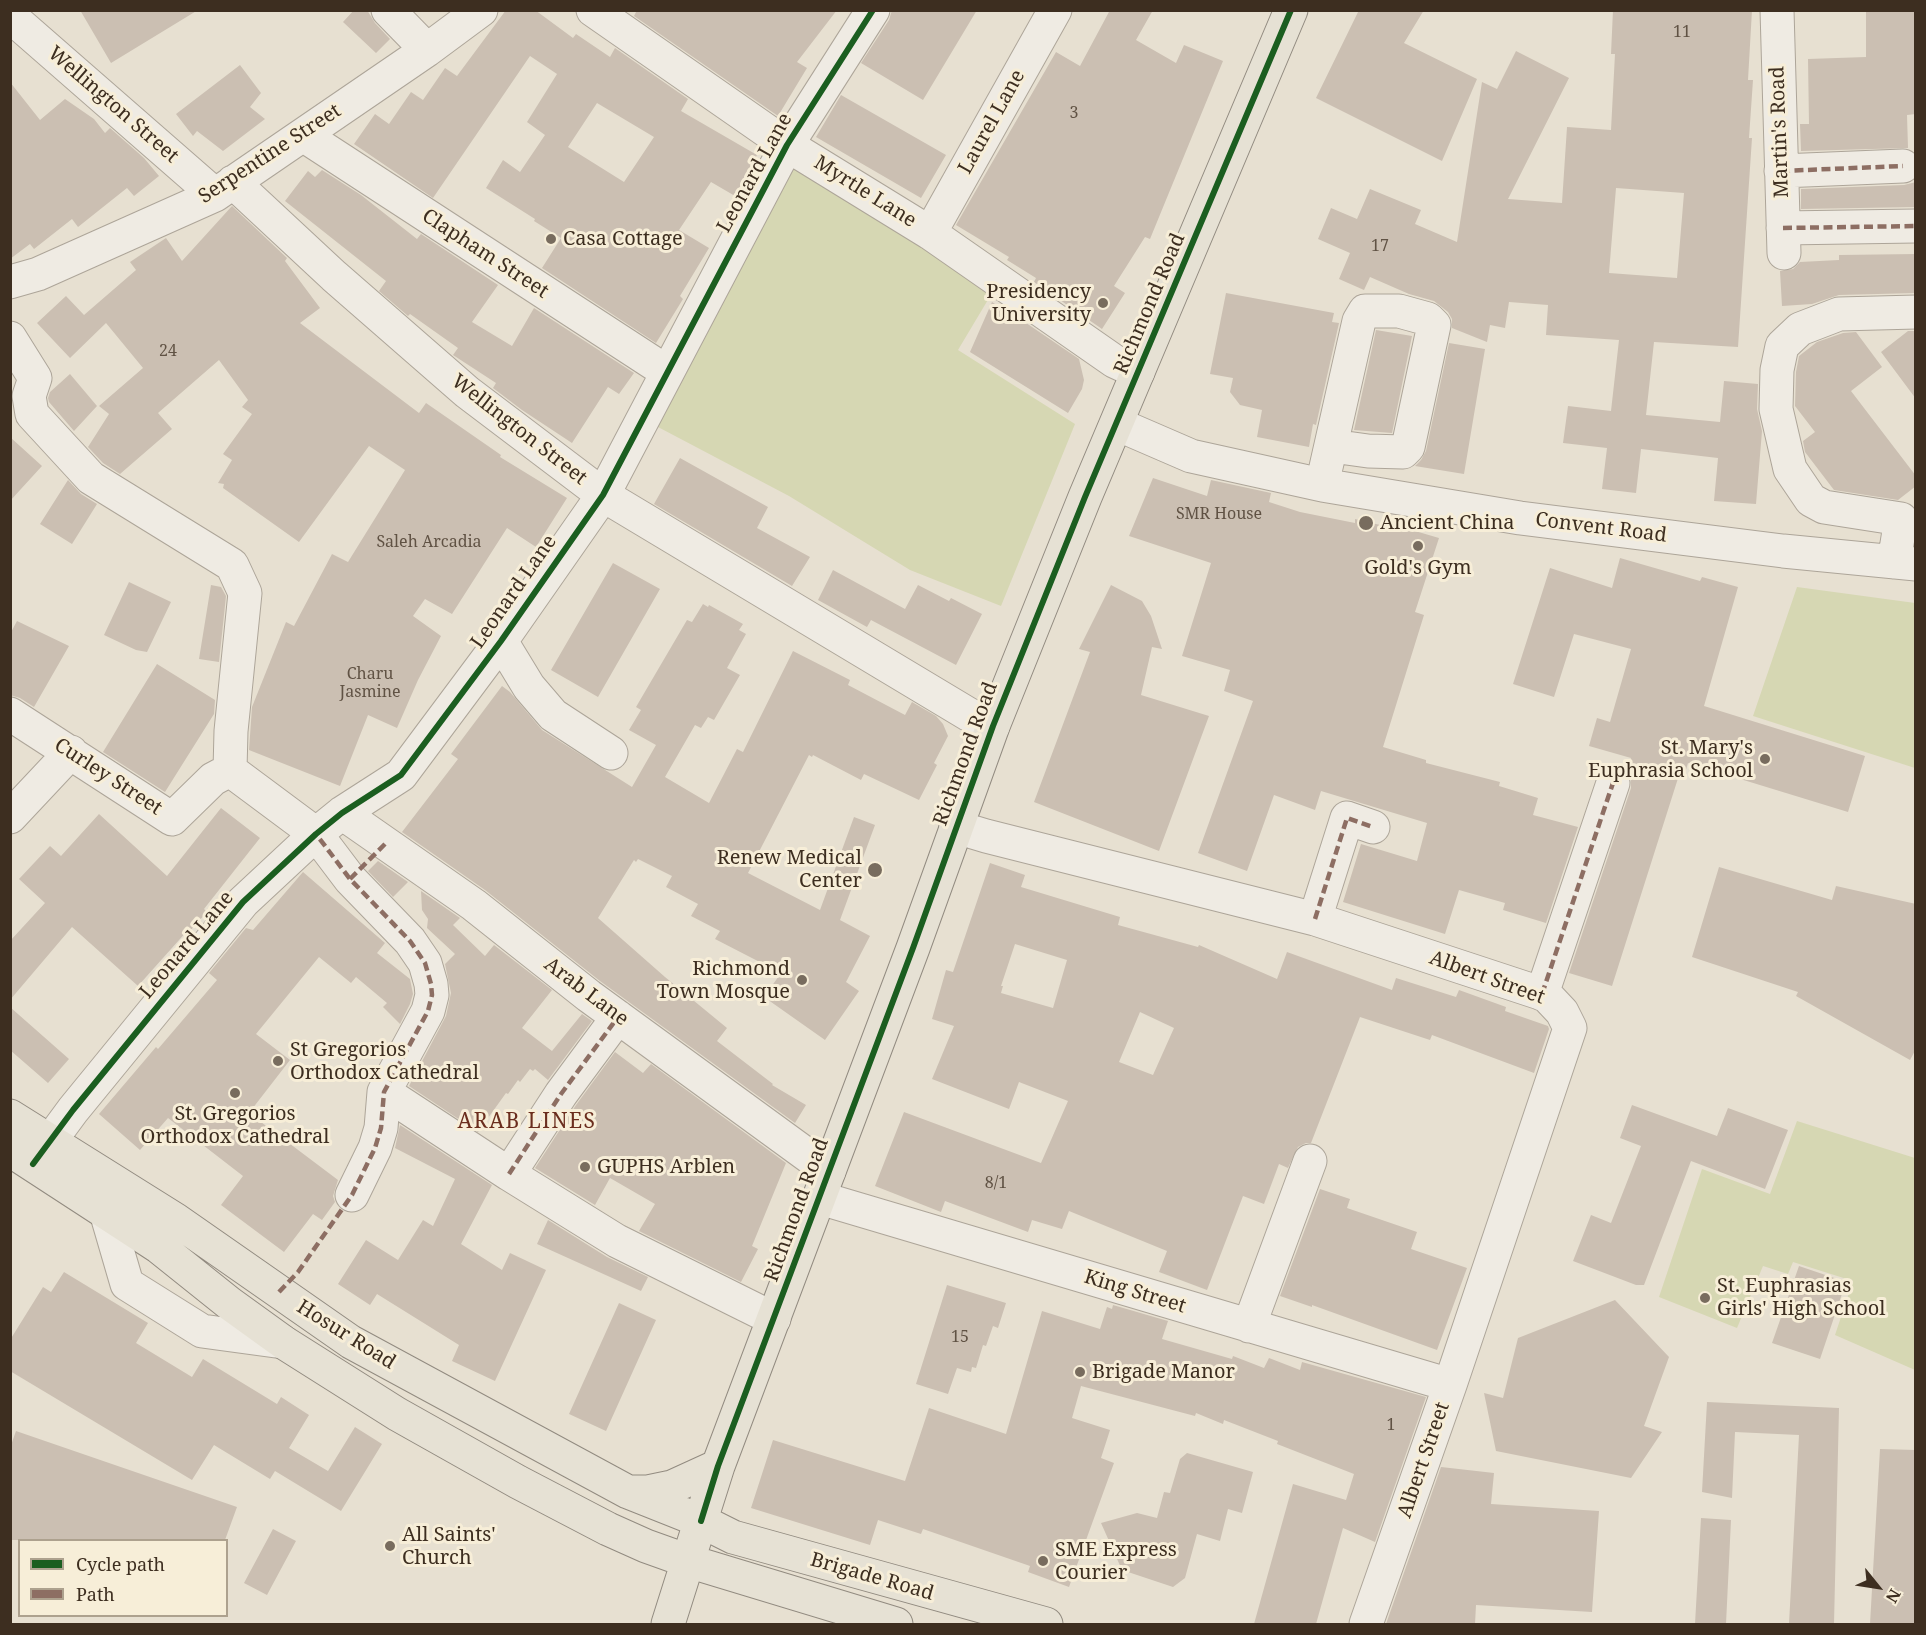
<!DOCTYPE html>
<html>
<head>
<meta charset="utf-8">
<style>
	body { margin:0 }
	#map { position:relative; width:1926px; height:1635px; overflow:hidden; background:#e7e0d1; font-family:"Noto Serif",serif }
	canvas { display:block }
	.frame { position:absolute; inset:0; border:12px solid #3d2e20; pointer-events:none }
	.legend { position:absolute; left:18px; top:1539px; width:210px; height:78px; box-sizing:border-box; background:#f7eed8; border:2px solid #ada18e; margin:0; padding:8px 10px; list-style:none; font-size:18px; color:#3d2e20 }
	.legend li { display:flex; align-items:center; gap:12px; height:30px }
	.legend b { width:30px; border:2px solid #ada18e }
	.north { position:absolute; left:1848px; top:1557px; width:60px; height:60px; -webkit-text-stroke:4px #f7eed8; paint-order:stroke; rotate:120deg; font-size:16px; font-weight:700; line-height:24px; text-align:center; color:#3d2e20 }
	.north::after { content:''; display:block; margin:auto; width:21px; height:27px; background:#3d2e20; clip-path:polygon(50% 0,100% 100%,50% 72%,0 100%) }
</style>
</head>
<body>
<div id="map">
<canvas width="1926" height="1635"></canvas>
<div class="frame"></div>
<ul class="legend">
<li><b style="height:8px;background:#1b5e20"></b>Cycle path</li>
<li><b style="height:8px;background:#8d6e63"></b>Path</li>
</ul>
<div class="north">N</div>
</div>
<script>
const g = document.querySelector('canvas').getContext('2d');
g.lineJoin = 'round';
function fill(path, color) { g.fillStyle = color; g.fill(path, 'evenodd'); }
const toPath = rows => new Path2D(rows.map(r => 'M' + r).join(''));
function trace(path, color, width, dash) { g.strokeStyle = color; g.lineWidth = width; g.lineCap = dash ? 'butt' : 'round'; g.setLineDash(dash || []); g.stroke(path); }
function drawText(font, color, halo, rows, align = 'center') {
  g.font = font + ' "Noto Serif",serif'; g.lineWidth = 6; g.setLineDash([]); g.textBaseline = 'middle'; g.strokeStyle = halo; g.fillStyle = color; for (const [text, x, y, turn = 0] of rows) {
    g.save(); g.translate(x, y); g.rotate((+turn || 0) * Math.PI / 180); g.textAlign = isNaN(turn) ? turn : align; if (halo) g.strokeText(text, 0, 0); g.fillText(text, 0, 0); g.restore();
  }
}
const green = toPath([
	[796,163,995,288,958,350,1075,424,1001,606,910,570,789,496,658,427],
	[1797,587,1915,603,1915,768,1753,716],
	[1797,1121,1915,1158,1915,1370,1835,1335,1853,1281,1793,1262,1788,1274,1763,1266,1737,1328,1659,1297,1702,1169,1770,1194]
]);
const building = toPath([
	[80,10,198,10,111,63],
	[354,10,367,10,375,23,390,39,376,53,343,22],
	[506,10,535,10,573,38,576,34,610,57,615,48,688,99,681,111,757,155,735,196,711,182,679,230,709,248,680,296,683,299,656,343,542,268,561,238,534,221,535,219,486,188,503,160,520,172,545,135,527,122,557,74,530,56,433,198,354,144,375,114,389,124,411,92,423,100,445,68,457,76],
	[597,103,654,137,624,182,568,147],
	[637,10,837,10,797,62,807,68,778,116,634,16],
	[892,10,977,10,923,100,861,63,889,20],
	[1110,10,1153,10,1136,40,1176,63,1184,45,1223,61,1150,239,1145,237,1114,286,1125,293,1102,329,1034,282,1036,278,1007,260,1009,257,956,225,1056,52,1080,66],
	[1359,10,1424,10,1404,43,1477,79,1442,161,1316,98],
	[1613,10,1752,10,1748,80,1753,80,1749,138,1752,138,1738,347,1654,342,1646,415,1720,422,1724,381,1758,384,1757,409,1762,431,1756,504,1714,501,1718,458,1641,449,1636,493,1602,489,1607,448,1563,443,1568,406,1611,411,1619,340,1546,335,1548,305,1509,302,1505,328,1490,325,1487,342,1452,328,1452,319,1448,312,1434,301,1409,294,1370,277,1364,290,1339,279,1350,253,1318,239,1331,208,1357,219,1370,189,1421,210,1415,224,1457,242,1482,82,1497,89,1516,51,1569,78,1508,199,1562,203,1567,127,1611,130,1615,54,1611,54],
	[1616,188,1684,193,1677,278,1609,273],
	[1866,10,1916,10,1916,114,1907,115,1908,148,1801,151,1800,124,1809,124,1808,59,1866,57],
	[240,65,261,93,250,107,265,119,223,151,197,131,193,136,176,114],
	[10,82,40,120,65,99,94,119,105,133,110,128,144,158,159,176,134,196,127,188,78,227,72,219,34,249,30,244,10,259],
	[841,95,946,155,921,198,816,137],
	[322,170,361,195,417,239,421,234,498,285,472,322,512,346,534,308,634,373,619,394,608,387,572,443,522,410,493,388,496,383,453,355,458,348,410,314,408,316,379,291,386,281,285,201,308,171,315,177],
	[1916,182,1916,207,1801,209,1801,189,1904,185],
	[232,206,287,258,285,261,320,308,300,323,419,413,426,403,501,455,500,457,567,498,536,547,507,528,452,614,425,599,413,616,441,636,418,680,397,728,368,715,340,786,249,750,252,707,286,622,294,626,332,554,348,562,405,470,369,446,299,542,223,488,224,484,218,483,232,460,223,454,252,414,242,407,248,400,219,360,158,413,172,429,120,474,103,463,88,447,109,414,99,406,143,368,106,323,70,358,37,323,66,296,84,315,136,270,130,262,166,238,182,261],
	[1916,254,1916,293,1839,295,1812,304,1782,306,1780,271,1793,269,1800,262,1839,260,1839,255],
	[1226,293,1334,313,1332,322,1339,323,1316,425,1313,424,1309,447,1257,437,1262,410,1240,405,1230,392,1233,378,1210,374],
	[992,302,1012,315,1013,314,1079,359,1084,380,1082,389,1068,413,970,352],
	[1376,330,1412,336,1392,433,1354,430],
	[1908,331,1916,331,1916,399,1881,352],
	[1856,332,1882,367,1851,391,1916,476,1916,486,1898,500,1834,490,1805,452,1803,441,1815,432,1795,406,1796,372,1799,356,1817,342,1843,333],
	[1449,343,1485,349,1464,474,1415,466,1421,460,1426,451],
	[70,374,97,406,74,431,49,402,48,398,50,392],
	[10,437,42,466,10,501],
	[680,458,768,507,757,528,810,557,792,586,654,504],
	[1153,478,1207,496,1211,480,1271,493,1269,502,1300,512,1355,523,1355,519,1397,529,1398,526,1439,538,1415,612,1424,615,1383,747,1426,760,1426,763,1500,782,1499,786,1538,798,1533,815,1578,827,1546,923,1503,910,1505,903,1459,890,1445,934,1343,902,1361,844,1417,861,1427,823,1321,791,1315,810,1274,795,1247,871,1198,853,1253,701,1224,691,1230,670,1182,656,1211,563,1129,536],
	[68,480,81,494,97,504,72,544,40,524],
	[1620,558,1700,581,1702,577,1738,587,1704,706,1865,756,1848,812,1688,763,1685,773,1680,772,1612,986,1569,973,1631,788,1631,779,1627,771,1631,758,1589,746,1597,718,1610,722,1631,649,1574,634,1554,697,1513,684,1550,568,1612,588],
	[613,563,660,589,598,697,551,670],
	[833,570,905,609,918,585,949,601,951,598,982,614,956,665,871,620,867,627,818,600],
	[129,582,171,602,147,652,136,650,104,635],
	[211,585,221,587,226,596,219,662,199,659],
	[1111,585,1142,601,1151,616,1162,649,1152,647,1141,695,1209,716,1159,851,1034,802,1090,652,1079,649],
	[703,604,708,607,709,605,743,624,739,630,746,634,727,668,740,675,714,720,708,717,701,728,695,725,665,777,709,803,737,749,743,752,793,651,850,680,848,685,905,715,912,702,936,716,943,724,948,736,934,763,937,765,919,800,864,774,861,780,813,755,812,757,809,755,748,873,820,910,854,817,875,825,840,920,870,936,846,982,859,991,825,1040,764,997,781,973,715,939,720,931,691,916,698,904,666,887,672,876,638,859,636,862,634,860,598,918,665,977,727,1028,717,1041,773,1084,772,1085,806,1105,795,1123,600,981,485,890,402,832,458,759,451,754,502,686,510,692,542,730,632,787,656,745,629,730,641,710,636,707,687,620,692,622],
	[17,621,69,646,34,707,20,698,10,695,10,634],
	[157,664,215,700,214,714,165,792,103,752],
	[221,808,260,838,204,909,207,912,189,932,188,930,138,986,72,927,10,1000,10,941,45,903,19,879,50,846,61,856,99,814,167,876],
	[378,861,408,882,393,897,368,871],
	[990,863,1025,875,1021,887,1120,917,1118,925,1198,947,1199,945,1277,979,1287,952,1392,990,1396,978,1456,997,1459,990,1506,1007,1505,1011,1548,1026,1549,1029,1534,1073,1432,1035,1430,1040,1360,1017,1311,1143,1306,1143,1298,1147,1288,1168,1279,1164,1264,1204,1243,1196,1207,1290,1159,1272,1167,1251,1069,1211,1062,1229,1032,1220,1028,1232,945,1201,941,1212,875,1186,904,1112,1041,1163,1068,1101,1019,1082,1009,1109,932,1079,954,1026,932,1019,946,970,953,972],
	[1015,944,1067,960,1053,1008,1001,993,1003,986,1001,986],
	[1140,1012,1174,1028,1153,1075,1119,1062],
	[1719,867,1832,900,1836,886,1916,904,1916,1049,1910,1060,1796,996,1798,992,1692,957],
	[303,872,385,943,377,953,410,979,413,994,410,1004,400,1024,383,1007,387,1003,356,977,351,983,319,957,256,1034,290,1060,249,1113,338,1180,333,1196,335,1202,322,1220,313,1214,284,1252,221,1205,243,1176,168,1118,140,1150,99,1114,156,1047,158,1049,217,980,209,973,246,928,253,930],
	[421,891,460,918,453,925,485,956,494,945,552,990,522,1028,552,1051,582,1014,592,1021,548,1080,535,1069,533,1071,530,1069,520,1082,518,1080,508,1094,506,1093,478,1132,409,1086,446,1016,451,993,445,964,455,954,427,928,428,919,422,910],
	[10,1007,69,1059,48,1083,10,1050],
	[615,1052,643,1073,651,1064,786,1163,752,1246,758,1249,741,1282,639,1231,655,1204,610,1178,595,1205,535,1168,576,1105],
	[1632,1105,1717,1136,1728,1108,1788,1130,1765,1189,1691,1161,1644,1285,1636,1285,1573,1261,1591,1215,1611,1223,1641,1146,1620,1138],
	[400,1125,492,1185,461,1244,502,1270,510,1253,546,1270,495,1381,452,1361,459,1345,377,1294,370,1305,338,1284,366,1240,398,1260,423,1220,433,1226,455,1179,395,1148],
	[1320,1189,1350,1199,1347,1208,1417,1232,1411,1249,1467,1268,1437,1350,1312,1305,1312,1307,1280,1296],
	[548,1220,607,1257,648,1277,641,1291,537,1244],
	[1799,1266,1846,1282,1820,1359,1772,1343],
	[64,1272,148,1323,136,1343,192,1377,203,1359,277,1404,281,1397,309,1415,289,1448,328,1471,355,1427,382,1444,341,1511,275,1471,270,1479,214,1445,192,1480,10,1371,10,1340,43,1287,51,1292],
	[947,1285,1006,1303,998,1328,993,1326,986,1346,983,1345,976,1368,972,1367,971,1372,957,1368,948,1394,916,1384],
	[1615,1300,1669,1357,1644,1426,1662,1432,1631,1478,1496,1451,1484,1393,1503,1398,1518,1338],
	[619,1303,656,1320,606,1431,569,1414],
	[1113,1305,1168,1321,1162,1339,1232,1359,1233,1356,1264,1368,1269,1358,1300,1370,1302,1362,1426,1397,1375,1542,1343,1528,1316,1624,1254,1624,1293,1484,1346,1500,1354,1474,1277,1444,1278,1441,1224,1420,1223,1424,1196,1413,1195,1416,1081,1386,1072,1418,1110,1430,1101,1458,1114,1463,1069,1587,1028,1572,1030,1566,923,1529,921,1534,878,1520,870,1545,751,1508,773,1440,905,1481,929,1408,1006,1434,1042,1311,1100,1329,1107,1307,1112,1309],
	[1707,1402,1839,1408,1834,1624,1789,1624,1799,1435,1735,1432,1732,1498,1702,1492],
	[16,1431,237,1507,225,1540,10,1540,10,1448],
	[1880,1449,1916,1450,1916,1624,1870,1624],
	[1187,1453,1253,1472,1242,1513,1228,1509,1220,1541,1197,1534,1185,1578,1173,1587,1122,1570,1101,1523,1137,1513,1157,1518,1164,1492,1170,1493,1180,1459],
	[1441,1467,1494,1473,1491,1504,1599,1511,1592,1612,1476,1605,1475,1624,1386,1624],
	[1701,1518,1731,1520,1726,1624,1695,1624],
	[273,1529,296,1541,267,1595,244,1583]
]);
const minor = toPath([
	[388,10,427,50],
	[593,10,787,145,930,233,1114,361,1138,372],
	[1777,10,1784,253],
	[10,16,215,195],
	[303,135,667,372],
	[1781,171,1903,166],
	[233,182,334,276,467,392,603,495,968,714,993,726],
	[1783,228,1916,226],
	[930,233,1055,10],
	[10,282,38,274,215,195,427,50,481,10],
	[10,338,35,378,29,396,32,414,91,478,232,565,245,593,231,731,230,770],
	[1117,424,1191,456,1322,485,1520,518,1783,551,1916,564],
	[1322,485,1359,321,1365,311,1399,311,1428,319,1434,325,1408,447,1403,452,1368,451,1332,446],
	[1894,562,1901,519,1824,507,1811,500,1790,469,1776,409,1777,370,1782,346,1800,329,1839,314,1916,312],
	[501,641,529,687,553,715,611,753],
	[10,714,172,819,213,779,230,770],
	[230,770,316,834,350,879,410,941,425,963,431,984,432,995,428,1011,384,1092,381,1128,375,1148,352,1195],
	[342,813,474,905,589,996,829,1171],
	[10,817,71,752],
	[956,827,986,836,1315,919,1546,995,1562,1012,1570,1028,1450,1385,1366,1624],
	[1315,919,1347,818,1373,827],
	[1542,994,1613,783],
	[384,1092,509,1174,617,1241,774,1319],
	[34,1163,73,1110,243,902,316,834,342,813,401,775,501,641,603,495,787,145,873,10],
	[509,1174,561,1094,618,1017],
	[820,1198,1450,1385],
	[106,1212,127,1284,202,1331,283,1342],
	[1249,1326,1310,1161]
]);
const major = toPath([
	[10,1116,176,1220,351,1342,628,1492,701,1521,733,1537,1046,1624],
	[10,1150,159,1247,229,1303,283,1342,397,1414,518,1482,608,1529,646,1546,688,1561,896,1624],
	[630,1492,648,1492,672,1487,718,1466],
	[668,1624,718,1466,913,948,993,726,1085,497,1291,10]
]);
const quiet = toPath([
	[1781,171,1903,166],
	[1783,228,1916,226],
	[350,879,385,844],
	[1315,919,1347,818,1373,827],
	[1542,994,1613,783],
	[509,1174,561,1094,618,1017],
	[279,1292,298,1272,352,1195,375,1148,381,1128,384,1092,428,1011,432,995,431,984,425,963,410,941,350,879,316,834]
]);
const cycleway = toPath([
	[33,1164,73,1110,243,902,316,834,342,813,401,775,501,641,603,495,787,145,873,10],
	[701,1521,718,1466,913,948,993,726,1085,497,1291,10]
]);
const markers = [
	[551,239,6,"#786c5e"],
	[1103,303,6,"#786c5e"],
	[1366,523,8,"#786c5e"],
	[1418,546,6,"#786c5e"],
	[1765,759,6,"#786c5e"],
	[875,870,8,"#786c5e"],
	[802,980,6,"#786c5e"],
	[278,1061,6,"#786c5e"],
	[235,1093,6,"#786c5e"],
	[585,1167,6,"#786c5e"],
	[1705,1298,6,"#786c5e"],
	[1080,1372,6,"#786c5e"],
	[390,1546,6,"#786c5e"],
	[1043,1561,6,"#786c5e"]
];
const numberNames = [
	["11",1682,32],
	["3",1074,113],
	["17",1380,246],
	["24",168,351],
	["SMR House",1219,514],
	["Saleh Arcadia",429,542],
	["Charu",370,674],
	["Jasmine",370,692],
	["8/1",996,1183],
	["15",960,1337],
	["1",1391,1425]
];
const streetNames = [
	["Wellington Street",113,105,41],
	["Laurel Lane",992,122,-61],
	["Martin's Road",1780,132,-92],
	["Serpentine Street",270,154,-33],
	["Leonard Lane",755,173,-61],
	["Myrtle Lane",865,192,32],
	["Clapham Street",485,254,33],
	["Richmond Road",1150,304,-67],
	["Wellington Street",519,430,38],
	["Convent Road",1601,528,7],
	["Leonard Lane",514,592,-55],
	["Richmond Road",966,754,-70],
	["Curley Street",108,777,33],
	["Leonard Lane",187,945,-50],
	["Albert Street",1487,978,20],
	["Arab Lane",586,992,37],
	["Richmond Road",797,1210,-70],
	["King Street",1135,1292,17],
	["Hosur Road",346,1335,32],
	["Albert Street",1424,1460,-71],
	["Brigade Road",872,1577,16]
];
const poiNames = [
	["Casa Cottage",563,239],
	["Presidency",1091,292,"right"],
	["University",1091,315,"right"],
	["Ancient China",1380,523],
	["Gold's Gym",1418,568,"center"],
	["St. Mary's",1753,748,"right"],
	["Euphrasia School",1753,771,"right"],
	["Renew Medical",862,858,"right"],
	["Center",862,881,"right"],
	["Richmond",790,969,"right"],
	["Town Mosque",790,992,"right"],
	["St Gregorios",290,1050],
	["Orthodox Cathedral",290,1073],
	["St. Gregorios",235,1114,"center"],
	["Orthodox Cathedral",235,1137,"center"],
	["GUPHS Arblen",597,1167],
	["St. Euphrasias",1717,1286],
	["Girls' High School",1717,1309],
	["Brigade Manor",1092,1372],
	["All Saints'",402,1535],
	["Church",402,1558],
	["SME Express",1055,1550],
	["Courier",1055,1573]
];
const neighbourhoodNames = [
	["ARAB LINES",527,1122]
];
fill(green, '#d6d7b3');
fill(building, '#cbbfb2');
trace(minor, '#ada599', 35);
trace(major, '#928b80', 35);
trace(minor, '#efebe3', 33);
trace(major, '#e6e1d4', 33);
trace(quiet, '#8d6e63', 4.5, [9, 4.5]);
trace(cycleway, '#1b5e20', 6);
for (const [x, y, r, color] of markers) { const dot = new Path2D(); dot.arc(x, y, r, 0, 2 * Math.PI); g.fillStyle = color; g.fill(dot); trace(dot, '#f7eed8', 2); }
drawText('16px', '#605244', null, numberNames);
drawText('20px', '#3d2e20', '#f7eed8', streetNames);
drawText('20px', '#3d2e20', '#f7eed8', poiNames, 'left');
g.letterSpacing = '1.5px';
drawText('21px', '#6b2e1e', '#f7eed8', neighbourhoodNames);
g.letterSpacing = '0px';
</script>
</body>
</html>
